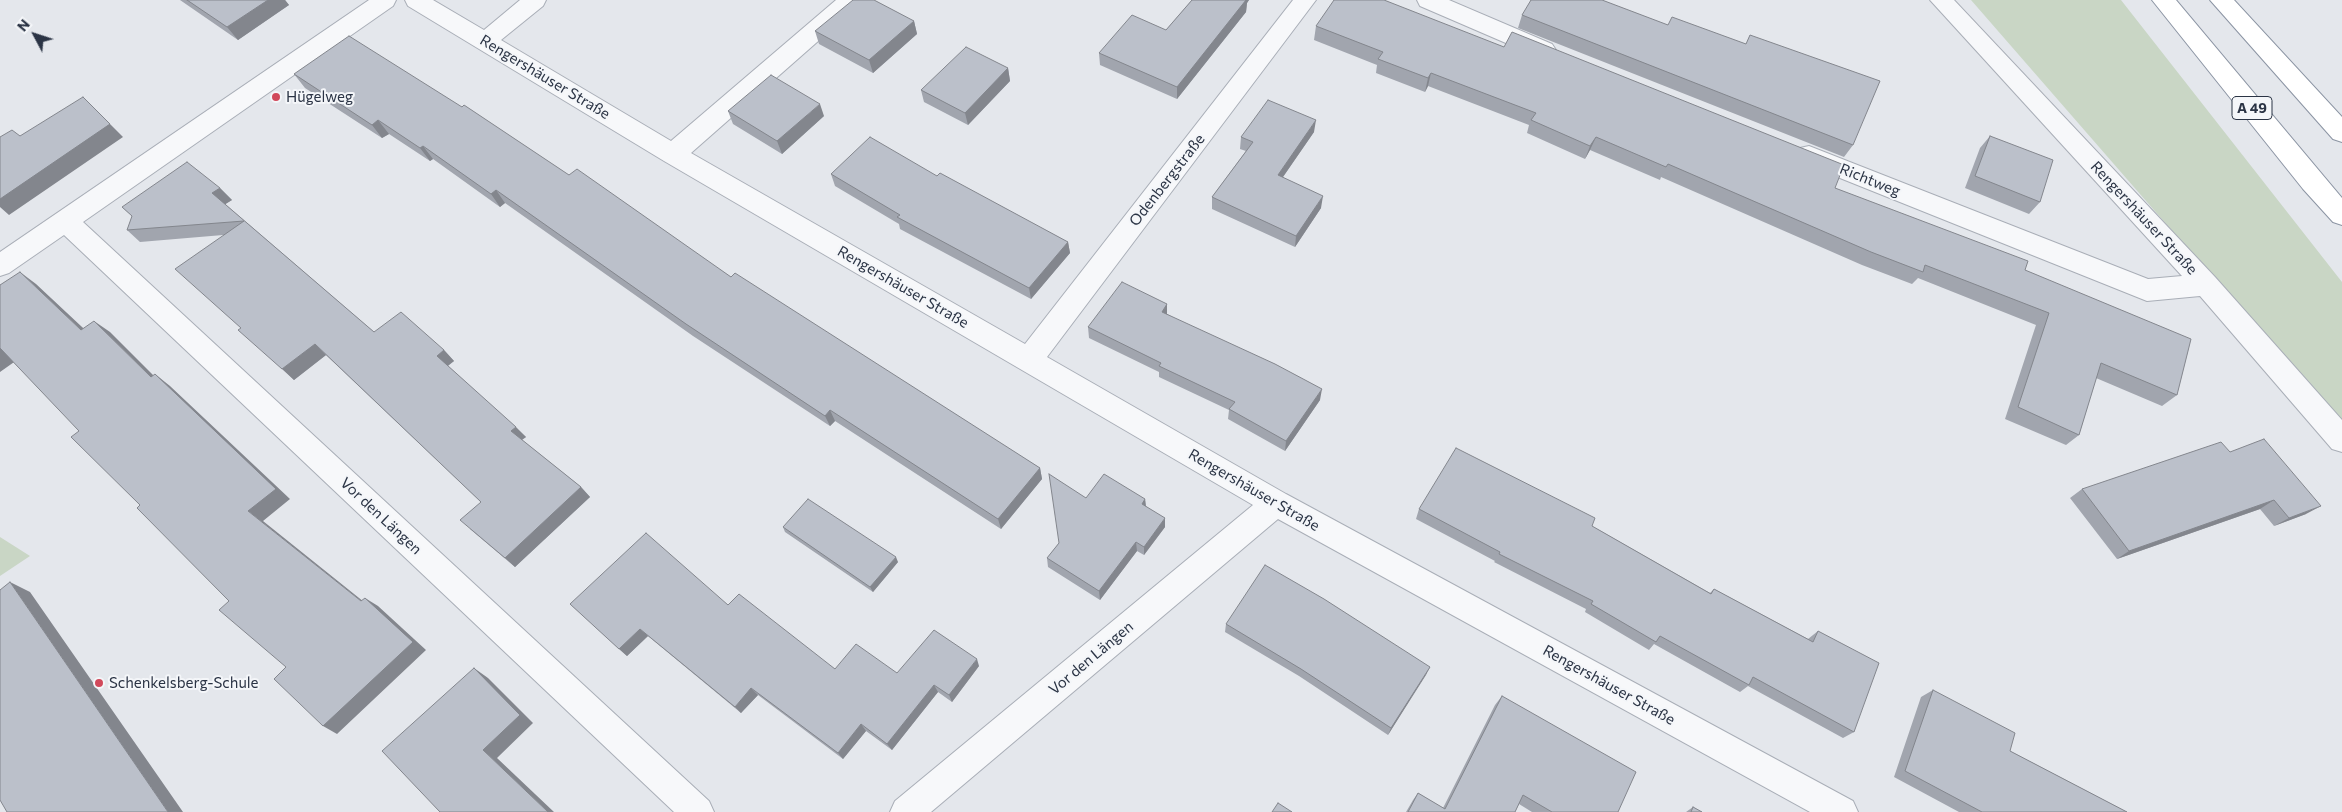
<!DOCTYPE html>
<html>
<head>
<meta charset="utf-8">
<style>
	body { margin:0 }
	#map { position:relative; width:2342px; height:812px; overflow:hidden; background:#e4e7ec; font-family:Commissioner,sans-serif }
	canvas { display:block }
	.north { position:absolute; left:10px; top:10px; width:50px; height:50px; -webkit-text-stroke:4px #f4f6f9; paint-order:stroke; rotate:310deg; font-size:14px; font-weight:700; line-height:20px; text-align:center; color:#2b3445 }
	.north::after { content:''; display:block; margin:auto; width:18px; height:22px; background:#2b3445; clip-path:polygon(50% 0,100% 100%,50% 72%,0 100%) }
</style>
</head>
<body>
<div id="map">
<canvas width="2342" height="812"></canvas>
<div class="north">N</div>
</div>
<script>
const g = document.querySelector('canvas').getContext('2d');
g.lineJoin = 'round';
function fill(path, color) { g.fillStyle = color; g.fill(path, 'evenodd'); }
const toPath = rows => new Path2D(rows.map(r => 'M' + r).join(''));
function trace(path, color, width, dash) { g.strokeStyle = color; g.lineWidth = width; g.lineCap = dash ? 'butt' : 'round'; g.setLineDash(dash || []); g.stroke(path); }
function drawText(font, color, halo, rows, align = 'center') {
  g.font = font + ' Commissioner,sans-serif'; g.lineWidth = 4; g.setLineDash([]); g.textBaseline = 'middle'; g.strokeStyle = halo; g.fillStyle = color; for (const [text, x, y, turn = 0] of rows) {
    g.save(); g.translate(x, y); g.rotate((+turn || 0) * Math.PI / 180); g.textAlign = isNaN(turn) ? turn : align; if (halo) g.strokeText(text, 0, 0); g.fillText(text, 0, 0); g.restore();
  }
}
const green = toPath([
	[1971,0,2121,0,2342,282,2342,426],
	[0,537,30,556,0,576]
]);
const minor = toPath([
	[369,0,396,0,393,6,83,222,709,801,714,812,674,812,64,235,9,273,0,276,0,252,369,0],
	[405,0,433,0,484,30,520,0,546,0,543,6,501,40,671,141,836,0,861,0,858,6,691,153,1025,344,1293,0,1316,0,1047,357,1286,494,1853,801,1858,812,1810,812,1278,519,931,812,890,812,895,801,1253,505,664,161,408,6,405,0],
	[1417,0,1449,0,1552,44,1556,50,1552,56,1544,58,1536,56,1420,6,1417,0],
	[1930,0,1954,0,2215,277,2342,420,2342,452,2332,449,2200,296,2147,301,1800,162,1797,155,1800,148,1809,146,2148,279,2182,276,1930,0]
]);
const highway = toPath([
	[2152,0,2176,0,2342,198,2342,225,2333,222,2303,189,2152,0],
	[2210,0,2234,0,2342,117,2342,142,2333,139,2210,0]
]);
const wall = toPath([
	[180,0,285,0,289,5,238,40],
	[1192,0,1249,0,1247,3,1246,12,1177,99,1100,65,1099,53,1166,30],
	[1522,15,1668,25,1746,44,1750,35,1853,145,1844,157,1518,28],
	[914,21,917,34,873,73,819,44,815,31],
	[1316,26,1835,188,2025,270,2177,395,2162,406,2096,378,2079,435,2066,445,2005,419,2036,325,1918,278,1912,284,1862,265,1661,177,1660,180,1590,150,1585,159,1527,133,1529,125,1428,86,1425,92,1376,73,1377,65,1314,40],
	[1008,68,1010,81,968,125,924,102,921,90],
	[294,74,569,175,731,277,1040,468,1042,479,1001,529,835,421,830,426,693,336,505,203,500,207,433,159,430,161,389,134,382,138,305,88],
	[728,111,824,116,782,154,733,124],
	[1314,132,1283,177,1321,208,1295,247,1212,209,1212,197,1246,151,1240,149,1241,137],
	[1990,136,2040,202,2029,214,1965,188,1980,148],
	[831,174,937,176,1068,242,1070,253,1031,299,900,229,899,224,835,186],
	[220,188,232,200,225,204,374,332,444,350,454,361,448,366,526,437,522,440,581,487,590,497,515,567,470,529,481,502,326,355,294,380,241,328,223,235,140,242,127,230,132,216,122,207],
	[1167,304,1167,314,1320,400,1285,451,1228,419,1229,410,1159,377,1159,372,1089,338,1088,327],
	[2230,452,2306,514,2274,526,2260,509,2117,559,2070,498,2082,489],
	[1086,498,1145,499,1146,506,1165,527,1144,555,1137,551,1100,600,1048,567,1047,558,1059,543],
	[1419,509,1592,526,1710,593,1714,589,1808,639,1818,631,1854,732,1843,738,1748,686,1740,692,1654,644,1649,650,1585,612,1586,609,1494,562,1495,561,1416,519],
	[783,527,898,562,873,592,785,532],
	[570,604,728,605,835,669,897,673,979,666,952,702,938,692,892,750,866,731,843,759,758,695,741,713,648,636,627,656],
	[1226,624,1430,667,1388,735,1299,676,1225,632],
	[1933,690,2010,751,2127,812,1959,812,1894,777,1921,697],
	[1502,696,1618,812,1532,812,1519,804,1515,812,1406,812,1413,800,1418,793,1443,808,1495,705],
	[1693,807,1702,812,1686,812]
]);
const shadedWall = toPath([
	[268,0,285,0,289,5,238,40,227,27],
	[1242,0,1249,0,1247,3,1246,12,1177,99,1177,87],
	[914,21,917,34,873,73,869,60],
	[1008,68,1010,81,968,125,965,113],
	[1431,73,1428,86,1425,92,1428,78],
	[83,97,123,137,9,215,0,207,0,199],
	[820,104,824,116,782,154,777,141],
	[378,120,389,134,382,138,372,125],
	[1316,120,1314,132,1276,187,1278,175],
	[1596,137,1590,150,1585,159,1590,146],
	[423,146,433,159,430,161,420,148],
	[220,188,232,200,224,205,212,193],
	[496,190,505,203,500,207,491,194],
	[1323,196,1321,208,1295,247,1296,236],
	[1068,242,1070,253,1031,299,1029,288],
	[20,272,36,284,97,341,81,330],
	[1167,304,1167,315,1162,312],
	[94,321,110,332,166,388,151,377],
	[315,344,326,355,294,380,282,369],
	[0,348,17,360,0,372],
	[444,350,454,361,446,367,437,356],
	[155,374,170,386,290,499,263,521,374,610,361,601,248,511],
	[1322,389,1320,400,1285,451,1286,441],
	[830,410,835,421,830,426,825,416],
	[516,427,526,437,520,441,511,431],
	[1040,468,1042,479,1001,529,998,519],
	[581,487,590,497,515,567,505,558],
	[1145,499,1146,508,1142,504],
	[2274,500,2260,509,2117,559,2129,551],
	[2321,506,2306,514,2274,526,2289,518],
	[1165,518,1165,527,1144,555,1144,547],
	[1136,542,1137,551,1100,600,1099,591],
	[896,557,898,562,873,592,870,587],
	[10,582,30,592,183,812,168,812],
	[365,598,378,606,426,650,337,734,323,726],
	[640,629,648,636,627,656,619,649],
	[977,659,979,666,952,702,949,695],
	[1430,667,1426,675,1388,735,1391,728],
	[474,668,488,678,533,723,497,758,554,812,548,812,483,750],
	[934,685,938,692,892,750,887,744],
	[751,688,758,695,741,713,735,707],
	[861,724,866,731,843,759,838,753]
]);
const building = toPath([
	[187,0,268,0,227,27,187,0],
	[853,0,874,0,914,21,869,60,815,31,853,0],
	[1192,0,1246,0,1177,87,1099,53,1132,15,1166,30,1192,0],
	[1334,0,1384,0,1504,47,1512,32,1844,165,1835,188,2028,261,2025,270,2191,339,2177,395,2101,363,2079,435,2018,407,2049,313,1925,265,1923,272,1871,252,1668,164,1666,167,1596,137,1590,146,1531,120,1536,113,1431,73,1428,78,1378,59,1383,52,1316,26,1334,0],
	[1531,0,1602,0,1668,25,1672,17,1746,44,1750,35,1880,81,1853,145,1522,15,1531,0],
	[349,36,462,107,464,105,569,175,577,169,731,277,735,273,1040,468,998,519,830,410,825,416,686,324,496,190,491,194,423,146,420,148,378,120,372,125,294,74,349,36],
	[966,47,1008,68,965,113,921,90,966,47],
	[771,75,820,104,777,141,728,111,771,75],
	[83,97,110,124,0,199,0,137,12,130,20,136,83,97],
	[1268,100,1316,120,1278,175,1323,196,1296,236,1212,197,1253,142,1241,137,1268,100],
	[1990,136,2053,160,2040,202,1975,176,1990,136],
	[870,137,937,176,940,173,1068,242,1029,288,897,217,900,215,831,174,870,137],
	[187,162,220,188,212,193,374,332,401,312,444,350,437,356,516,427,511,431,581,487,505,558,460,520,481,502,315,344,282,369,238,330,241,328,175,269,244,221,127,230,132,216,122,207,187,162],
	[20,272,81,330,94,321,151,377,155,374,276,489,248,511,361,601,365,598,413,642,323,726,274,679,286,667,219,610,229,601,137,508,140,505,71,437,79,431,0,348,0,285,20,272],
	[1122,282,1167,304,1162,312,1275,364,1322,389,1286,441,1229,409,1235,402,1159,366,1161,363,1088,327,1122,282],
	[2264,439,2321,506,2289,518,2274,500,2129,551,2082,489,2221,442,2230,452,2264,439],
	[1456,448,1595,518,1592,526,1711,594,1714,589,1813,642,1818,631,1879,663,1854,732,1753,677,1749,685,1660,636,1656,642,1591,604,1593,601,1499,554,1500,552,1419,509,1456,448],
	[1049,474,1086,498,1104,474,1145,499,1142,504,1165,518,1144,547,1136,542,1099,591,1047,558,1059,543,1049,474],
	[808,499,896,557,870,587,783,527,808,499],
	[646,533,728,605,739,594,835,669,856,644,897,673,934,630,977,659,949,695,934,685,887,744,861,724,838,753,751,688,735,707,640,629,619,649,570,604,646,533],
	[1265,565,1324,599,1430,667,1391,728,1301,669,1226,624,1265,565],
	[10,582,168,812,7,812,0,800,0,590,10,582],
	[474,668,520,715,483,750,548,812,440,812,382,751,474,668],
	[1933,690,2015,733,2010,751,2127,812,1982,812,1905,771,1933,690],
	[1502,696,1636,772,1618,812,1552,812,1523,795,1515,812,1408,812,1418,793,1445,809,1502,696],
	[1278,803,1292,812,1272,812,1278,803],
	[1693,807,1702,812,1691,812,1693,807]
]);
const markers = [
	[276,97,5,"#d1495b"],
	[99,683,5,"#d1495b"]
];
const shields = [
	[2252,108,40]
];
const shieldNames = [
	["A 49",2252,108]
];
const streetNames = [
	["Rengershäuser Straße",545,77,31],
	["Odenbergstraße",1167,180,-52],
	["Richtweg",1870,180,22],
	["Rengershäuser Straße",2144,218,47],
	["Rengershäuser Straße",903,287,30],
	["Rengershäuser Straße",1254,490,30],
	["Vor den Längen",381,516,43],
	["Vor den Längen",1091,658,-40],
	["Rengershäuser Straße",1609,685,29]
];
const poiNames = [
	["Hügelweg",286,97],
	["Schenkelsberg-Schule",109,683]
];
fill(green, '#c9d6c5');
trace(minor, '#a9aeb7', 2);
trace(highway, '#8b94a3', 2);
fill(minor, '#f7f8fa');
fill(highway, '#fff');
fill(wall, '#a1a5ae');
fill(shadedWall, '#83868d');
fill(building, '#bbc0ca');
trace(building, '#83868d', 1);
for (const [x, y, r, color] of markers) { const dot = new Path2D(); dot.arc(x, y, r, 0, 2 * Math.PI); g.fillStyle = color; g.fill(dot); trace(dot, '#f4f6f9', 2); }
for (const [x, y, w] of shields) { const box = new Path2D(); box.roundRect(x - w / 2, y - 11.5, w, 23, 4); g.fillStyle = '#f4f6f9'; g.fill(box); trace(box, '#2b3445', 1); }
drawText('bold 14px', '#2b3445', null, shieldNames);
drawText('15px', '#2b3445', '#f4f6f9', streetNames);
drawText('15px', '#2b3445', '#f4f6f9', poiNames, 'left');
</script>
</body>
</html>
